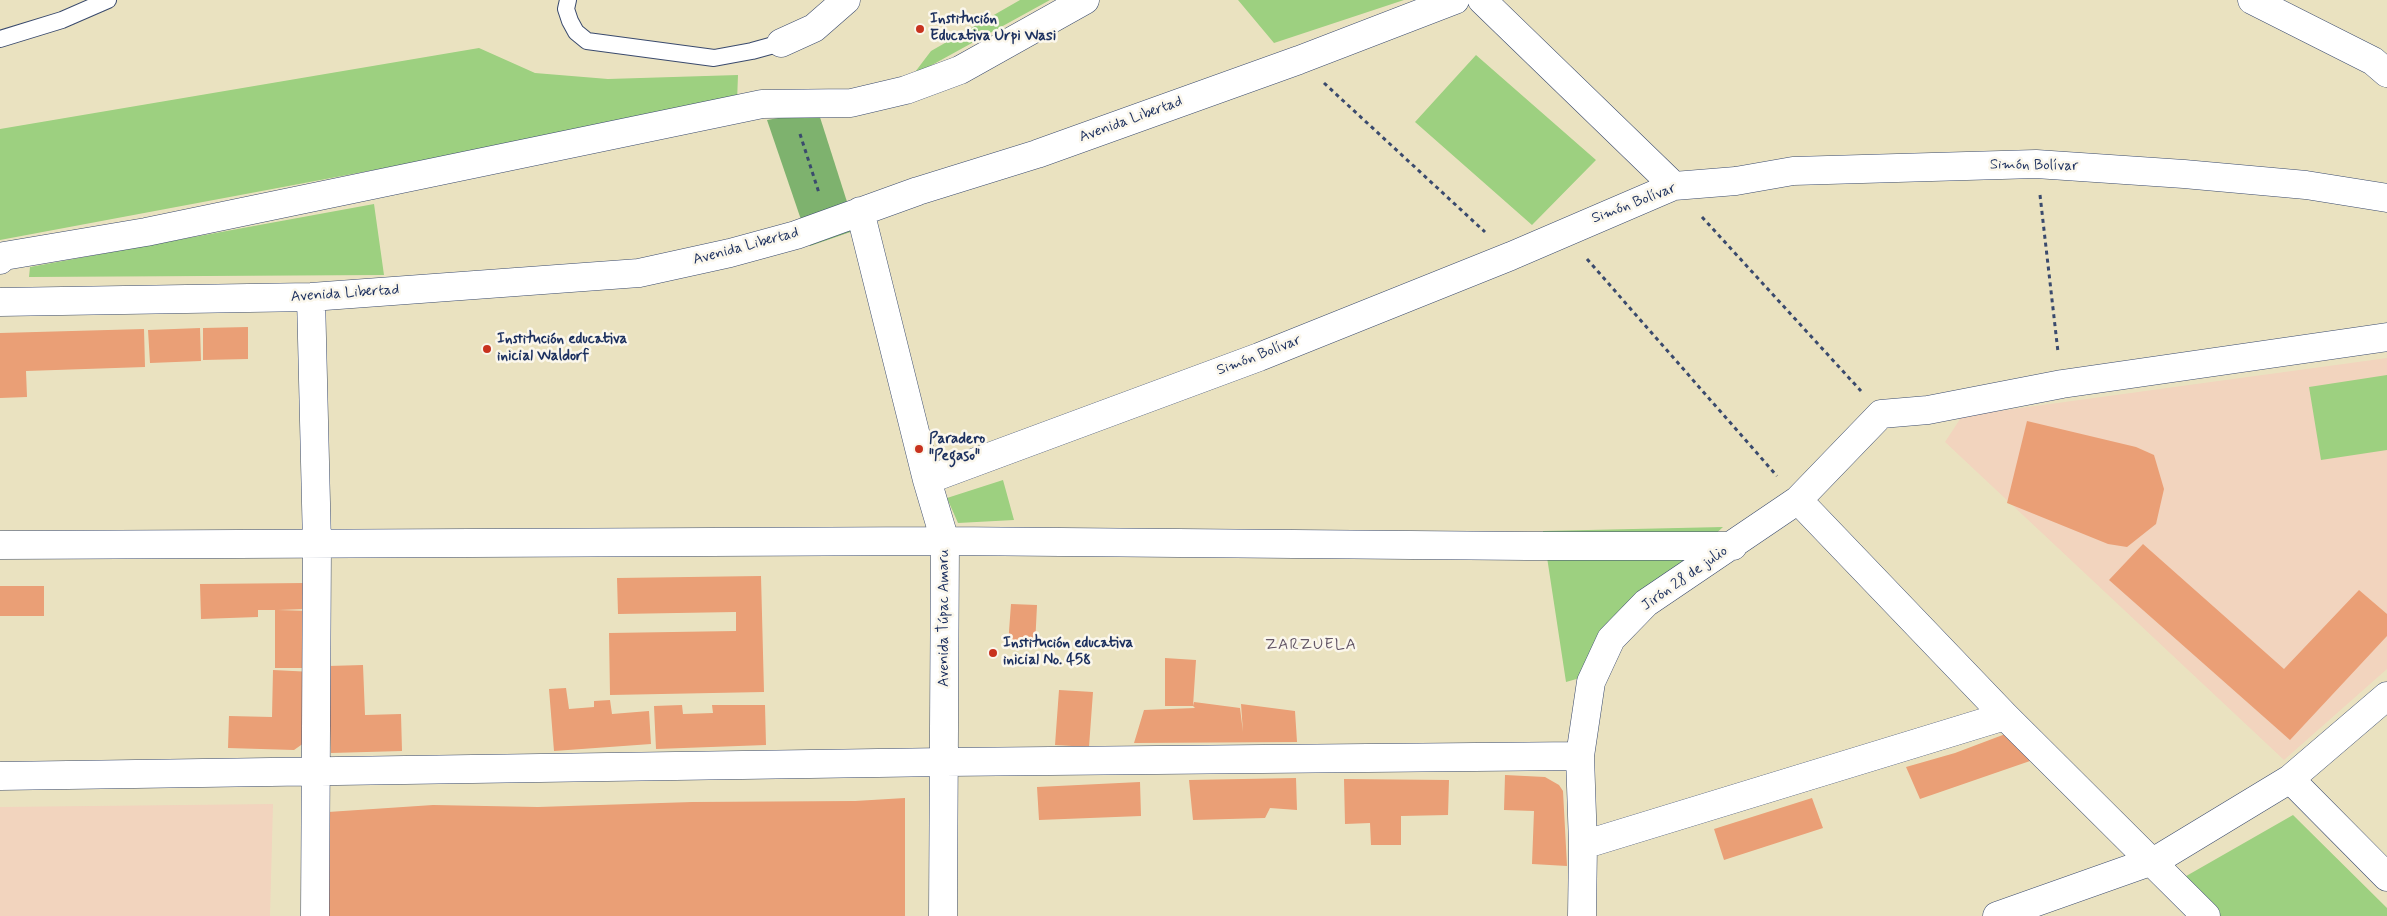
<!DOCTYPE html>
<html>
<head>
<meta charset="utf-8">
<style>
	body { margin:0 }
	canvas { display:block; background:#eae2c0 }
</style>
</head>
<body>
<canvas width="2387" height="916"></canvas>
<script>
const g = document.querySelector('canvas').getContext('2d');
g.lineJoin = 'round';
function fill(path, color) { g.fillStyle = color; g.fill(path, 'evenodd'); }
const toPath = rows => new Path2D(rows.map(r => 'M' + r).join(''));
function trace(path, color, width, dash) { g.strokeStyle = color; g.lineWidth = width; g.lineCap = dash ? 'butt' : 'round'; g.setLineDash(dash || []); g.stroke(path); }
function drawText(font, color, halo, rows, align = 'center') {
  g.font = font + ' Mynerve,sans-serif'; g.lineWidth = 5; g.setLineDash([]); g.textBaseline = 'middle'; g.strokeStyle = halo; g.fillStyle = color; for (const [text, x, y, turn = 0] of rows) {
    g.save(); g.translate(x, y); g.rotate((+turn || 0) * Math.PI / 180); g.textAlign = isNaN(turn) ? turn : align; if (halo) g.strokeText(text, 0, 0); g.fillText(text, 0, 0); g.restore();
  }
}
const built = toPath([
	[2387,358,2387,669,2284,760,1945,442,1962,416],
	[273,804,270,916,0,916,0,807]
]);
const green = toPath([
	[1020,0,1050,0,912,76,931,51],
	[1238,0,1404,0,1274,43],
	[479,48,535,73,608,79,738,75,737,102,0,240,0,129],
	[1476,55,1596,160,1532,225,1415,122],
	[374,204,384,275,29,277,30,267],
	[2387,375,2387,450,2321,460,2309,387],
	[1003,480,1014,520,958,523,947,498],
	[1723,527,1604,638,1580,678,1566,682,1543,531],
	[2293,815,2387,908,2387,916,2218,916,2181,879]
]);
const forest = toPath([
	[818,111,856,230,810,246,767,120]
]);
const building = toPath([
	[248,327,248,359,203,360,203,328],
	[200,328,201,361,150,363,148,330],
	[144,329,145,367,26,371,27,397,0,398,0,333],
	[2027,421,2136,447,2154,455,2164,489,2156,524,2127,547,2108,544,2007,503],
	[2143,544,2284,669,2359,590,2387,614,2387,636,2290,740,2109,580],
	[761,576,764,692,610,695,609,633,736,631,736,612,618,614,617,578],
	[306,583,306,609,278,610,310,611,310,668,275,668,275,610,258,610,258,617,201,619,200,584],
	[0,586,44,586,44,616,0,616],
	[1011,604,1037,605,1035,646,1008,645],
	[1165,658,1196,660,1193,706,1194,702,1240,708,1243,732,1241,704,1295,711,1297,742,1134,743,1144,710,1195,708,1193,706,1165,706],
	[363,665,365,715,401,714,402,751,331,753,328,666],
	[273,670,313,672,311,738,294,750,228,748,229,716,272,717],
	[566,688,569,709,594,707,594,701,610,700,612,714,649,711,651,744,554,751,549,689],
	[1059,690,1093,692,1089,747,1055,745],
	[682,705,683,714,713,713,712,705,765,705,766,745,656,749,654,706],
	[2008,733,2030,761,1920,799,1906,767,1955,753],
	[1505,775,1545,777,1559,785,1563,791,1567,866,1532,864,1534,811,1504,810],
	[1296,778,1297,810,1270,808,1265,818,1193,820,1189,780],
	[1344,779,1449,780,1448,815,1401,816,1401,845,1371,845,1370,823,1345,824],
	[1140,782,1141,816,1039,820,1037,787],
	[905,798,905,916,327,916,328,812,433,805,538,807,692,802,855,801],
	[1812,798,1823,828,1724,860,1714,829]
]);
const path = toPath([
	[1324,83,1485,232],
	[800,134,819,193],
	[2040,195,2058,352],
	[1702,217,1861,391],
	[1587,259,1777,476]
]);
const lane = toPath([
	[568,0,566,9,570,21,576,32,587,41,714,58,752,51,781,43],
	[0,39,62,20,108,0]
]);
const street = toPath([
	[1482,0,1674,186],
	[2252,0,2373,61,2387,73],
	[781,43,814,28,846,0],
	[860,211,927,480,945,541,943,916],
	[0,260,4,256,146,232,762,104,851,103,906,90,960,70,1085,0],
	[311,297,317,544,315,916],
	[0,302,311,297,639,273,730,253,796,235,918,191,1037,154,1299,60,1455,0],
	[927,480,1259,357,1511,256,1674,186,1736,181,1793,171,2036,164,2184,174,2306,185,2387,198],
	[1798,500,2005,716,2206,916],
	[0,545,945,541,1527,546,1733,546],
	[0,776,945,762,1580,756],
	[2290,779,2387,877],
	[1583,845,2005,716],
	[1582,916,1583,845,1580,756,1591,682,1611,639,1646,603,1798,500,1881,414,1928,410,2062,384,2387,337],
	[1997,916,2158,859,2290,779,2387,696]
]);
const markers = [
	[920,29,5,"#c8321e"],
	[487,349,5,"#c8321e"],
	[919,449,5,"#c8321e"],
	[993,653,5,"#c8321e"]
];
const poiNames = [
	["Institución",930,20],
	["Educativa Urpi Wasi",930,37],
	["Institución educativa",497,340],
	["inicial Waldorf",497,357],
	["Paradero",929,440],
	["\"Pegaso\"",929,457],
	["Institución educativa",1003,644],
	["inicial No. 458",1003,661]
];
const streetNames = [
	["Avenida Libertad",1131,120,-20],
	["Simón Bolívar",2034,166,1],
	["Simón Bolívar",1634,204,-21],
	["Avenida Libertad",746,247,-15],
	["Avenida Libertad",345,294,-4],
	["Simón Bolívar",1259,356,-21],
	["Jirón 28 de julio",1685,579,-35],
	["Avenida Túpac Amaru",945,618,-90]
];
const neighbourhoodNames = [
	["ZARZUELA",1311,646]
];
fill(built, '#f2d4be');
fill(green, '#9dd080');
fill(forest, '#7eb26e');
fill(building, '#ea9f76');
trace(lane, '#3a4a6d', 18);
trace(street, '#3a4a6d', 29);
trace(path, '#3a4a6d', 3, [4, 4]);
trace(lane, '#fff', 16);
trace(street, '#fff', 28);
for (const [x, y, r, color] of markers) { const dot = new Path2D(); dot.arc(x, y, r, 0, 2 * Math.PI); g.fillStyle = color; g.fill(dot); trace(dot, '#fbf7ec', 2); }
drawText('bold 15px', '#1b2f5e', '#fbf7ec', poiNames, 'left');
drawText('15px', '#1b2f5e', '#fbf7ec', streetNames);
g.letterSpacing = '1px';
drawText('16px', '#635666', '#fbf7ec', neighbourhoodNames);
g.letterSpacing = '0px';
</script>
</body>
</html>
